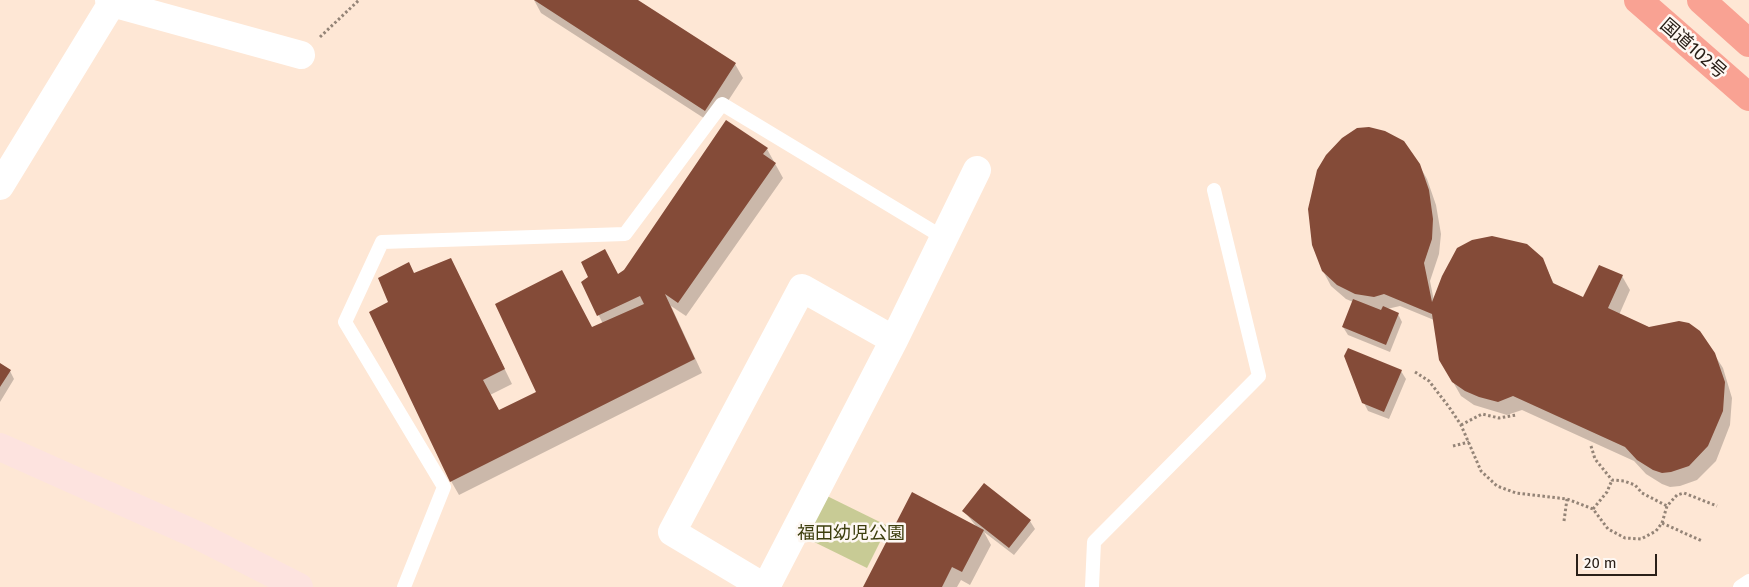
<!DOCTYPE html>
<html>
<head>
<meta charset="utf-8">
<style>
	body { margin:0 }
	#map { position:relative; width:1749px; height:587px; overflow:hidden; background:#fee7d5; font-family:"Fira Sans",sans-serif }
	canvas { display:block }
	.scale { position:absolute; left:1576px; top:554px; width:81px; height:22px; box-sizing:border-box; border:2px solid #2a2018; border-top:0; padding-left:6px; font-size:15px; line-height:18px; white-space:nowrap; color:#2a2018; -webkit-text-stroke:4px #fef8f3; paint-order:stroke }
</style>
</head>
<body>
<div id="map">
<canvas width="1749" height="587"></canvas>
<div class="scale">20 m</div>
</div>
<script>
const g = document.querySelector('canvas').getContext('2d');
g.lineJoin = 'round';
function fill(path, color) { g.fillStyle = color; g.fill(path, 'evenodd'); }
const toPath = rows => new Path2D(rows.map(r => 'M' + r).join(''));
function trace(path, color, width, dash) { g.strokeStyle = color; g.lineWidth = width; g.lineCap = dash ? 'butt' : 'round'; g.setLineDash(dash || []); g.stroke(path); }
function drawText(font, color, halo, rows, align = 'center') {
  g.font = font + ' "Fira Sans","Noto Sans JP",sans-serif'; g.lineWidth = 5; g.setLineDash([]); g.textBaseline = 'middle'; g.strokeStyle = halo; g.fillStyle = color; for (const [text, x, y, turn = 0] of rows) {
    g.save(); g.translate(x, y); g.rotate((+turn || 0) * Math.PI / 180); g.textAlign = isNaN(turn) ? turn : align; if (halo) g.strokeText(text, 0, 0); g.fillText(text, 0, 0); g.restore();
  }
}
const green = toPath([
	[827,496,888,526,867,568,806,538]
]);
const shadow = toPath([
	[534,0,636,0,735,64,743,78,713,124,541,13],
	[767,149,783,178,686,316,671,306,702,373,459,495,451,481,390,303,415,274,451,260,512,384,490,395,499,411,537,393,603,324,583,283,618,275],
	[1419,165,1427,179,1436,205,1441,234,1439,254,1430,281,1434,301,1542,259,1555,286,1584,299,1622,276,1630,290,1619,315,1714,354,1723,368,1732,398,1730,425,1716,461,1697,480,1680,486,1670,487,1662,484,1646,474,1634,461,1522,410,1507,415,1474,405,1461,396,1440,359,1434,320,1400,306,1387,309,1398,314,1402,322,1390,352,1348,335,1343,327,1353,302,1346,299,1331,286,1323,271],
	[0,365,10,371,14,379,0,402],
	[1401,371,1406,379,1389,419,1368,411,1364,403],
	[964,511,1030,521,1035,529,1014,555,984,532,991,545,970,585,961,580,957,587,864,587,976,526]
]);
const building = toPath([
	[534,0,638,0,736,63,705,111],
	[726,120,768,148,763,154,776,163,678,303,665,294,695,359,450,482,369,312,388,302,378,278,409,262,414,273,451,258,505,369,483,380,499,410,536,392,495,304,562,270,592,327,644,304,640,296,597,316,581,282,588,277,581,262,605,249,618,274,624,270],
	[1369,127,1385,131,1404,141,1420,164,1429,190,1433,219,1432,239,1424,263,1432,302,1442,276,1457,248,1472,240,1492,236,1527,244,1543,258,1553,283,1583,297,1599,265,1623,275,1608,308,1649,327,1679,321,1689,323,1700,331,1715,353,1725,382,1723,411,1708,446,1689,466,1671,472,1662,473,1653,470,1637,460,1625,447,1513,396,1498,402,1479,397,1465,391,1452,382,1439,360,1432,314,1384,294,1374,297,1355,294,1337,285,1322,271,1312,245,1308,209,1317,170,1326,155,1342,138,1357,128],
	[1353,299,1381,310,1383,306,1399,313,1386,345,1342,327],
	[1348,348,1402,370,1384,412,1362,403,1344,356],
	[0,363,11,370,0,387],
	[984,483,1031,520,1009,548,962,511],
	[912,492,984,530,962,572,952,567,942,587,863,587]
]);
const path = toPath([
	[320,37,359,0],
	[1415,372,1429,381,1449,407,1461,425,1481,471,1497,486,1516,493,1567,499,1593,509,1608,529,1625,538,1641,539,1656,531,1662,523,1702,541],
	[1461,425,1482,414,1499,418,1516,415],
	[1453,446,1469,442],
	[1591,446,1595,459,1612,480,1624,481,1635,485,1642,493,1667,506],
	[1593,509,1607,492,1612,480],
	[1564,521,1567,499],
	[1662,523,1667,506,1677,495,1684,493,1717,506]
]);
const lane = toPath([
	[404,587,444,487,345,322,382,242,625,234,722,104,944,238],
	[1092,587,1094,542,1259,376,1214,190],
	[1740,587,1749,581]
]);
const street = toPath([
	[109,0,112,3,301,55],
	[0,186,112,3],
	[764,587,672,532,802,288,894,340],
	[766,587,894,340,977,170]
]);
const secondary = toPath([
	[0,447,197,535,299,587]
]);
const highway = toPath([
	[1638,0,1749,97],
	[1701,0,1749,43]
]);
const streetNames = [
	["国道102号",1693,49,41]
];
const parkNames = [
	["福田幼児公園",851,534]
];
fill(green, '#c8cb95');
fill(shadow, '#0003');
fill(building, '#844b38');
trace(path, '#948477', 3, [2.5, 2.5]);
trace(lane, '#fff', 14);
trace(street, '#fff', 28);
trace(secondary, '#fde3df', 28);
trace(highway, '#f9a293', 28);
drawText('18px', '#2a2018', '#fef8f3', streetNames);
drawText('18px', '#3d3e0d', '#fef8f3', parkNames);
</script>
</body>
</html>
